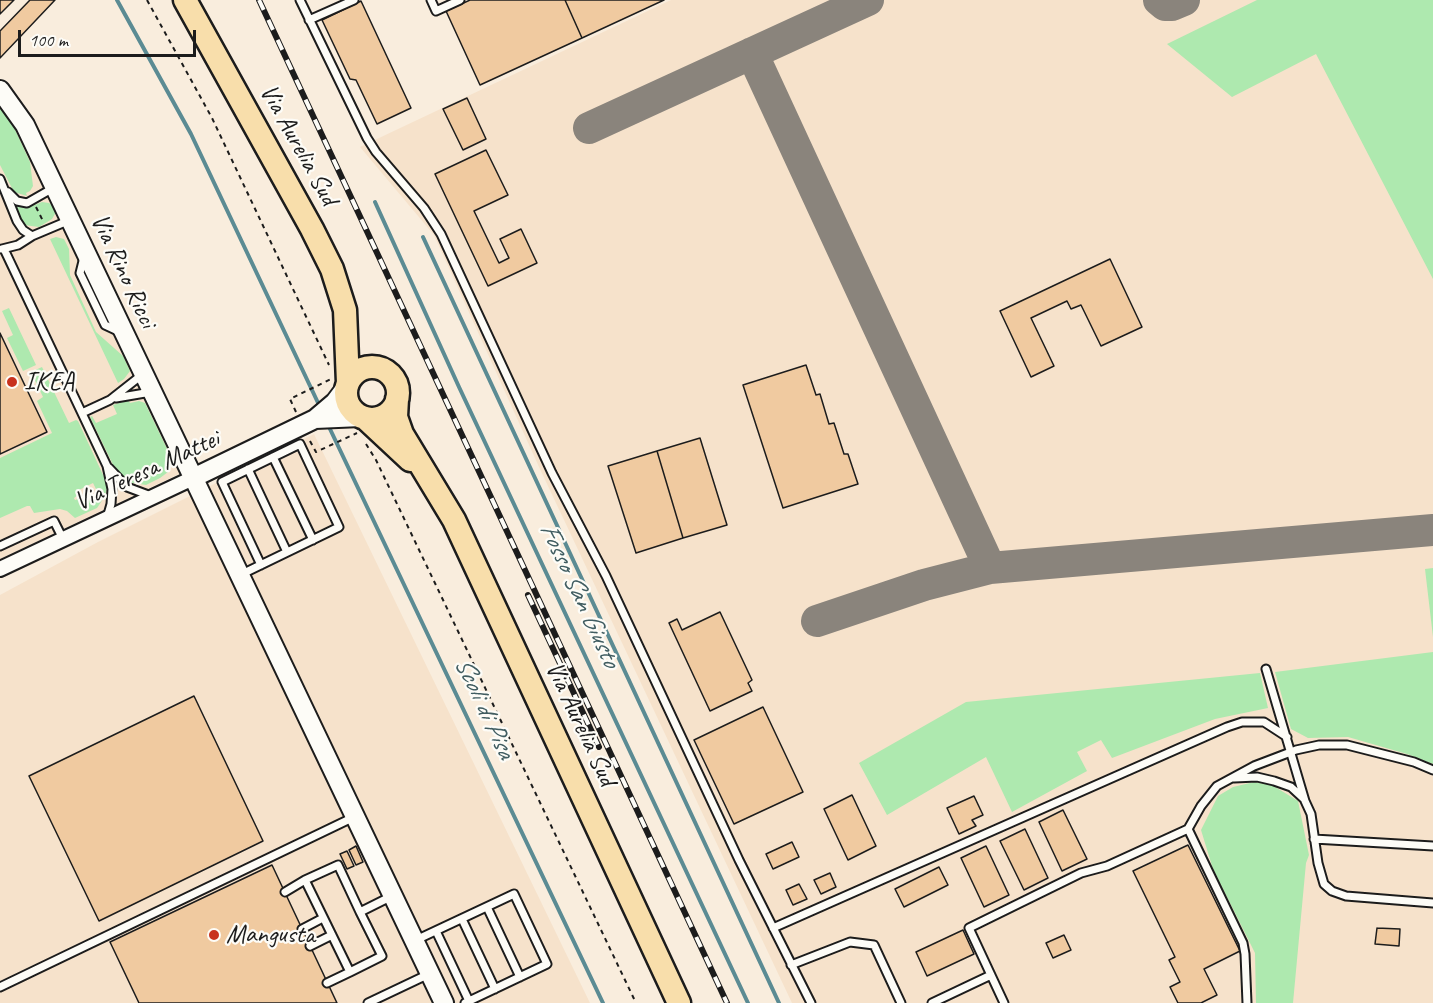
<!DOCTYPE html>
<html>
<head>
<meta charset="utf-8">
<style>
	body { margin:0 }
	#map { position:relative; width:1433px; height:1003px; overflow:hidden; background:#f9eddd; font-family:Caveat,sans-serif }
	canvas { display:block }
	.scale { position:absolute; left:18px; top:30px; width:178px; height:27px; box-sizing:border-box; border:3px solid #1c1c1c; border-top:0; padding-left:8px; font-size:18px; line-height:21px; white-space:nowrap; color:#1c1c1c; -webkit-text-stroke:4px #fdfcf7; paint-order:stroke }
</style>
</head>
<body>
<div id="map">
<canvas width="1433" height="1003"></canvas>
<div class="scale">100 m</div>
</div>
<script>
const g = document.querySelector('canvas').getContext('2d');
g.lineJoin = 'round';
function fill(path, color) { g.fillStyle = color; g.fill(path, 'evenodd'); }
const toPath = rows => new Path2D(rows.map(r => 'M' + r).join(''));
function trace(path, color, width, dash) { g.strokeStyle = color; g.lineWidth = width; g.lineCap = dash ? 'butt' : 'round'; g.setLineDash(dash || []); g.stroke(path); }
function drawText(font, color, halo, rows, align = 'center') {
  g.font = font + ' Caveat,sans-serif'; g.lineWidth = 4.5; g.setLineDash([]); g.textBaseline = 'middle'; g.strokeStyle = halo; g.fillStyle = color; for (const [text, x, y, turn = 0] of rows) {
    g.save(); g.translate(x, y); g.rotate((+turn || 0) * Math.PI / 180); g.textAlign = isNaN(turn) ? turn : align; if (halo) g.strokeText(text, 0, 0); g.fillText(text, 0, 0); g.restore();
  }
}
const built = toPath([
	[671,0,1433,0,1433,1003,792,1003,539,467,434,235,360,147],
	[0,102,15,122,181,473,0,559],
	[314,434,590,1003,0,1003,0,595,98,542]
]);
const green = toPath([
	[1257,0,1433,0,1433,279,1316,54,1232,97,1167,44],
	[0,107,12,123,30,162,33,186,30,191,26,193,27,196,14,192,0,165],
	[42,202,49,203,54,207,56,212,52,219,39,227,24,225,14,205,27,208],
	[56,237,64,239,69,249,70,275,96,332,123,356,130,371,124,379,118,383,50,239],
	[9,308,36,365,23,371,7,338,13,335,2,311],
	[42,367,69,423,76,420,78,421,104,477,107,488,105,496,97,508,75,518,67,511,60,509,34,513,30,506,27,506,0,518,0,458,52,433,37,401,43,397,31,372],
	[93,483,99,495,83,503,81,498,75,500,74,498,78,495,77,491],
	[128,400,130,403,139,401,145,403,170,455,170,466,168,472,160,478,146,485,127,482,116,471,90,417,92,416,96,423,117,414,113,405],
	[1433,568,1433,637,1425,569],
	[1433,652,1433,764,1407,754,1348,737,1308,738,1291,729,1275,672],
	[1260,673,1268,708,1215,719,1112,758,1101,740,1077,752,1087,771,1012,812,986,757,887,815,859,763,966,702],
	[1254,782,1272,785,1298,801,1309,855,1306,863,1293,1003,1256,1003,1255,953,1213,869,1201,830,1218,796,1233,787]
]);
const stream = toPath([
	[117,0,191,134,320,407],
	[375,202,459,387,748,1003],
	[423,237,779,1003],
	[330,429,603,1003]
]);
const taxiway = toPath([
	[1159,0,1165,5,1172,5,1184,0],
	[752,53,990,568],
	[589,128,868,0],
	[817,621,924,585,990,568,1433,530]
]);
const building = toPath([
	[0,0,14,0,0,14,0,0],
	[30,0,55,0,0,58,0,31,30,0],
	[470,0,565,0,582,38,480,85,446,11,470,0],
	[565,0,664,0,582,38,565,0],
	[361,1,411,108,377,124,356,80,350,79,322,20,361,1],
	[467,98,486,139,463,150,443,109,467,98],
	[486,150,508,195,474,211,499,263,509,258,500,239,521,229,537,263,488,286,435,174,486,150],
	[1110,259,1142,327,1101,346,1081,305,1071,309,1067,301,1031,318,1054,366,1031,377,1000,311,1110,259],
	[0,333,47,432,0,454,0,333],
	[806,365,816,395,820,394,829,424,834,423,844,454,848,454,858,484,783,508,743,385,806,365],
	[700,438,727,525,683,538,657,451,700,438],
	[657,451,683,538,636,553,608,466,657,451],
	[720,612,752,680,748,683,752,691,710,711,669,623,677,619,682,630,720,612],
	[194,696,263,841,99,921,29,776,194,696],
	[763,707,803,792,734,824,694,740,763,707],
	[852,795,876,846,848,860,824,809,852,795],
	[974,796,983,815,972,820,976,826,959,834,947,808,974,796],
	[1063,810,1087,859,1062,871,1039,822,1063,810],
	[1025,829,1048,878,1024,890,1000,841,1025,829],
	[792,842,799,857,773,869,766,854,792,842],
	[1188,845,1240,951,1204,969,1217,995,1201,1003,1178,1003,1170,987,1180,982,1169,960,1175,957,1133,871,1188,845],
	[356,846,363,862,356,865,349,850,356,846],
	[986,846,1009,895,984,907,961,858,986,846],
	[347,851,354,866,347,869,340,854,347,851],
	[272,865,337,1003,139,1003,110,942,272,865],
	[939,867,948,885,904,907,895,889,939,867],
	[830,873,836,887,821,894,814,880,830,873],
	[799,884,807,899,793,905,786,890,799,884],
	[1377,928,1400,929,1399,946,1375,944,1377,928],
	[963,930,974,954,927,976,916,952,963,930],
	[1064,935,1071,950,1053,958,1046,943,1064,935]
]);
const path = toPath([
	[147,0,212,118,329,365],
	[36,207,43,221],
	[296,412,290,399,331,379],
	[310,441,316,452,357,433],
	[366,444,376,460,636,1003]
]);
const service = toPath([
	[300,0,367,138,376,152,424,208,441,234,552,473,606,576,739,860,811,1003],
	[431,0,436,11,460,0],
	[309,20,354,0],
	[0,179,17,221,23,230,32,236,70,220],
	[8,192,17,201,27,203,55,187],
	[2,249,18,245,32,236],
	[4,249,107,466,112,489,111,504,107,518],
	[84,257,80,273,105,325,120,332],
	[116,398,151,392],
	[82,413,110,400,143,374],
	[273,457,313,540],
	[109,468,127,487,151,496],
	[248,469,287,552],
	[0,546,54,521,63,539],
	[242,574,339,527,300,444,222,482,261,565],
	[1266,669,1305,801,1311,814,1318,863,1324,884,1332,891,1346,896,1433,903],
	[1234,778,1257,777,1274,781,1291,787,1304,799],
	[1188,829,1201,806,1217,786,1254,766,1296,750,1319,745,1347,745,1414,762,1433,770],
	[1314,839,1433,846],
	[285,892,305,880],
	[487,907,520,977],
	[360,912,382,956,350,972,305,880,338,865,360,912,392,896],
	[462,919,495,989],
	[773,928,1227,727,1242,722,1264,722,1287,737],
	[302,929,323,918],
	[436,931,469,1001],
	[416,940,514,894,547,964,465,1003],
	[310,946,332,935],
	[791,965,850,942,874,945,901,1003],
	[327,983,350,972],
	[0,987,354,817],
	[368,1003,429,974],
	[932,1003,991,975],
	[1004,1003,969,928,1081,873,1107,866,1188,829,1243,943,1245,954,1247,1003]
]);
const minor = toPath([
	[0,569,193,478]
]);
const tertiary = toPath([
	[0,90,25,125,444,1003],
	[315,419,361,417],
	[193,478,315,419,335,402,347,386]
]);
const primary = toPath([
	[185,0,312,229,332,269,345,310,348,383],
	'346 393a26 26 0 1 1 52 0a26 26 0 1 1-52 0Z',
	[397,399,396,417,402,434,454,520,679,1003],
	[365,418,410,460]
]);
const rail = toPath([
	[259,0,727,1003],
	[528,595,599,747]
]);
const markers = [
	[12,382,6,"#c8321e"],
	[214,935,6,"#c8321e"]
];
const streetNames = [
	["Via Aurelia Sud",298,145,61],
	["Via Rino Ricci",123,271,65],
	["Via Teresa Mattei",147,471,-25],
	["Via Aurelia Sud",580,724,65]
];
const poiNames = [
	["IKEA",24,382],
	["Mangusta",226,935]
];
const waterNames = [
	["Fosso San Giusto",579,595,65],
	["Scoli di Pisa",484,708,65]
];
fill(built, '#f6e2cb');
fill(green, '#aee9af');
trace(stream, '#5b8b93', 4);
trace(taxiway, '#8a847c', 32);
fill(building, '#f0caa0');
trace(building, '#1c1c1c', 1.5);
trace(service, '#1c1c1c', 11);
trace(minor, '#1c1c1c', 18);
trace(tertiary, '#1c1c1c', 22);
trace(primary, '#1c1c1c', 27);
trace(path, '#1c1c1c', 2, [4.5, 4.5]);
trace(service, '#fdfcf7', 7);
trace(minor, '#fdfcf7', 14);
trace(tertiary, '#fdfcf7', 18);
trace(primary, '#f8deab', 22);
trace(rail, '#1c1c1c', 6);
trace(rail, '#fdfcf7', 4, [11]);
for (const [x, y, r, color] of markers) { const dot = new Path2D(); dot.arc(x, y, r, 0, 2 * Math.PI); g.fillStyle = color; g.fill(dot); trace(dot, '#fdfcf7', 2); }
drawText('26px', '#1c1c1c', '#fdfcf7', streetNames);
drawText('26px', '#1c1c1c', '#fdfcf7', poiNames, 'left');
drawText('italic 27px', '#415d61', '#fdfcf7', waterNames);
</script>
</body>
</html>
